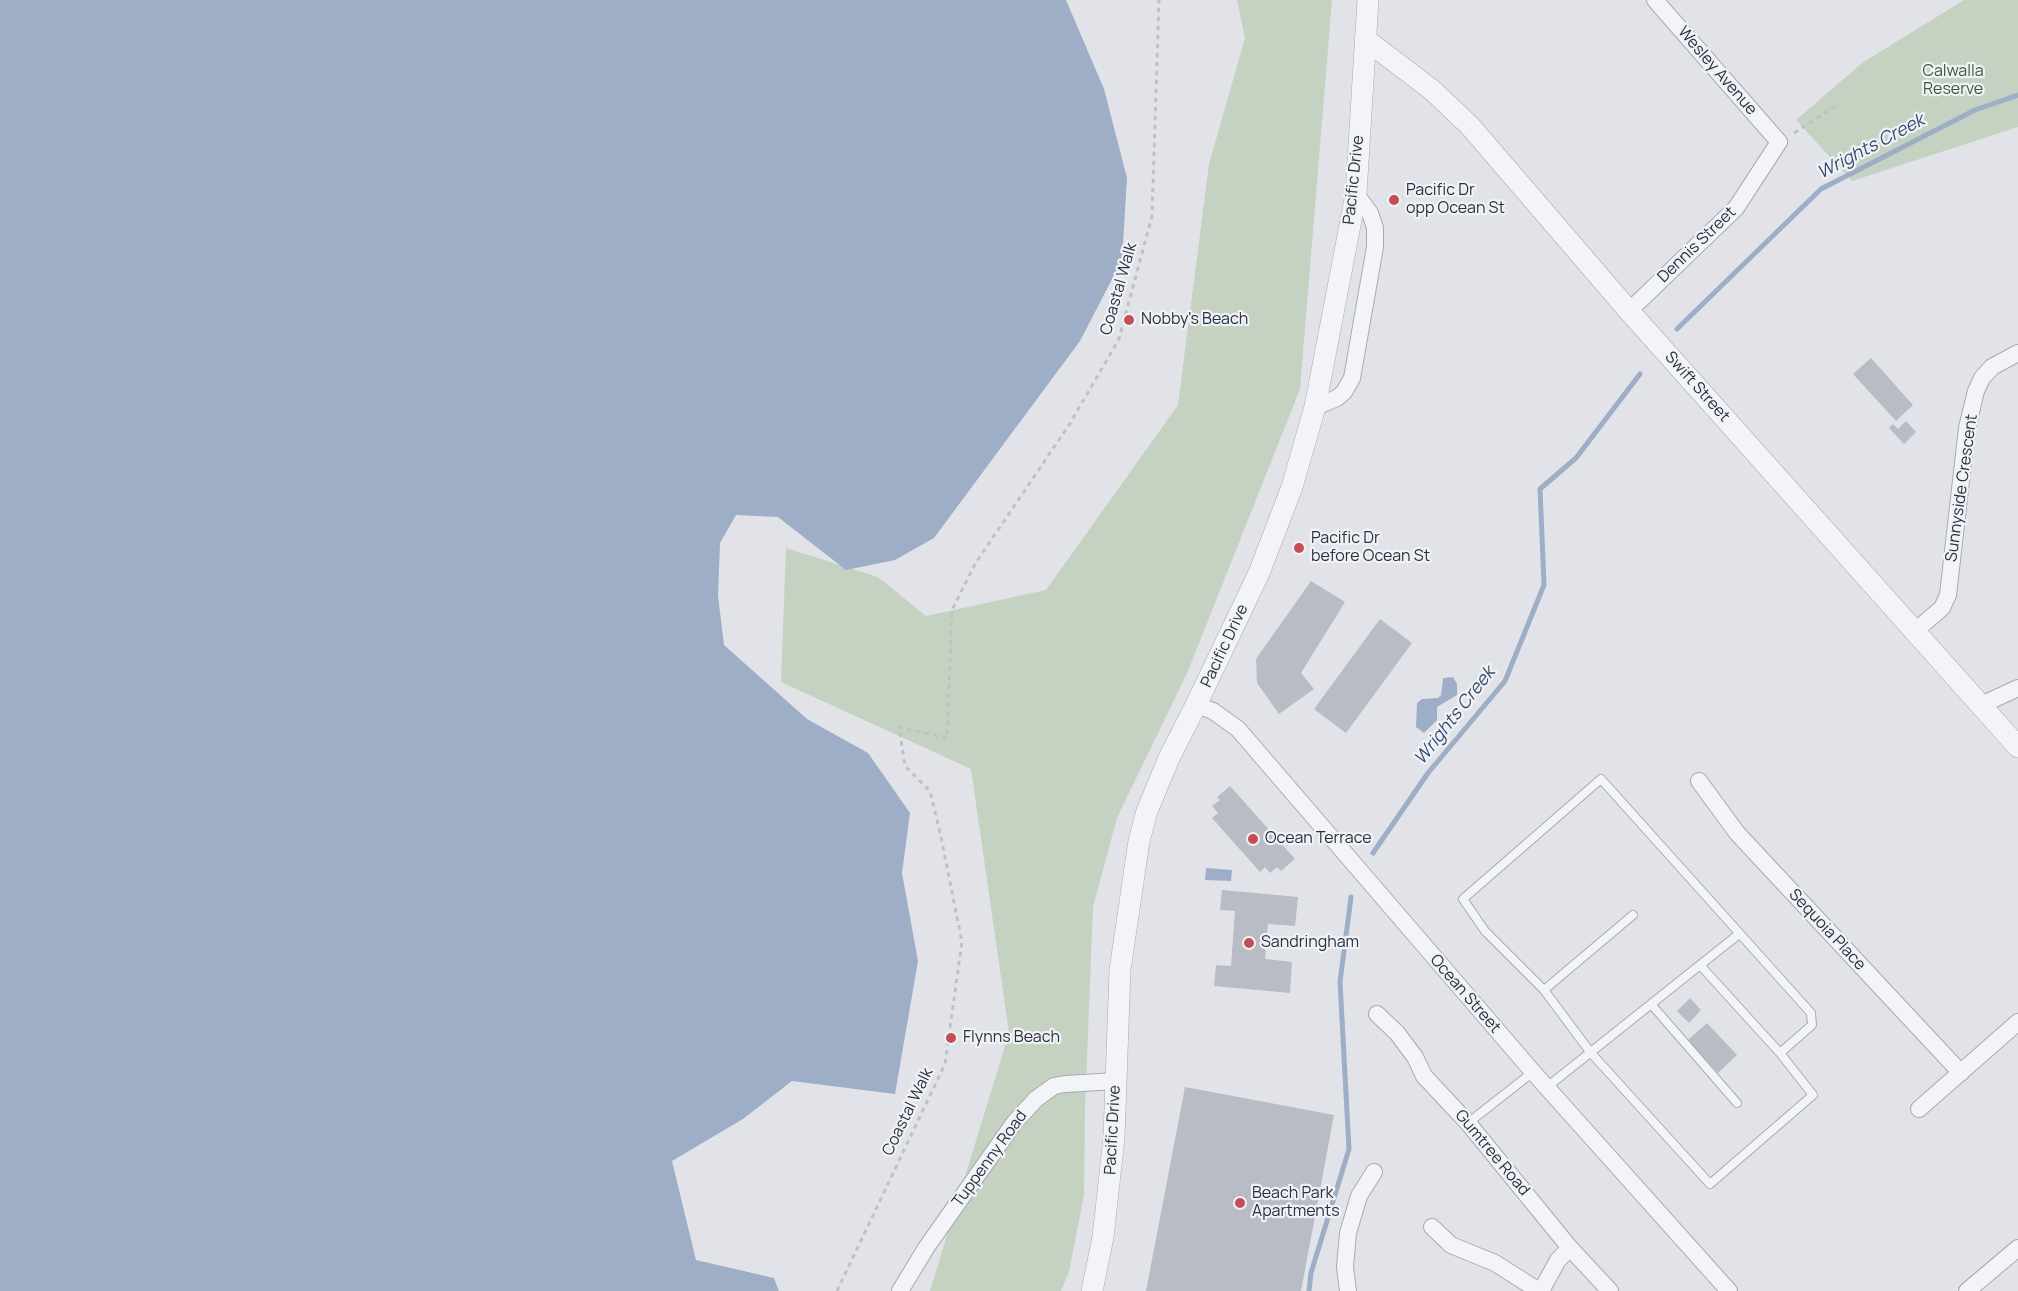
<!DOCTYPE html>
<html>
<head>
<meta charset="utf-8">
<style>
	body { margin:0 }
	canvas { display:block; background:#e1e3e9 }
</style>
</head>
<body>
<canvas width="2018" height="1291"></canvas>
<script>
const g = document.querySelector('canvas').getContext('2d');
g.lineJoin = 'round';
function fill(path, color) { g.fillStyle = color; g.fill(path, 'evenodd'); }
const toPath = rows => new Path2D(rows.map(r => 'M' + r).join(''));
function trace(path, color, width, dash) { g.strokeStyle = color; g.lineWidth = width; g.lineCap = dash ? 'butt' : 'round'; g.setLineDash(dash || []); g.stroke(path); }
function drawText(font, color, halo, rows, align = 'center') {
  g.font = font + ' Manrope,sans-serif'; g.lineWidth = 4.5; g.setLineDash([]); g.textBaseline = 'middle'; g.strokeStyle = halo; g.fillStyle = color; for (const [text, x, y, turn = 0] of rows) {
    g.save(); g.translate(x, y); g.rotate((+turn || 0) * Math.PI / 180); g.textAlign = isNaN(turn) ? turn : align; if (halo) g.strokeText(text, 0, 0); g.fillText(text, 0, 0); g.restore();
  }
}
const green = toPath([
	[1237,0,1332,0,1300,389,1188,671,1117,818,1093,907,1085,1109,1084,1195,1069,1272,1061,1291,930,1291,1009,1033,971,769,781,682,786,548,878,577,926,616,1046,590,1178,405,1209,164,1245,38],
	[1964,0,2018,0,2018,127,1852,181,1796,120,1862,63]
]);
const water = toPath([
	[0,0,1066,0,1104,89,1127,178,1122,260,1080,341,934,538,895,560,846,570,778,517,736,515,720,543,718,596,724,645,807,719,868,753,910,813,902,873,918,961,895,1094,792,1081,743,1119,672,1161,696,1260,774,1278,779,1291,0,1291],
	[1453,677,1457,684,1457,695,1437,707,1437,720,1424,733,1416,727,1417,703,1422,699,1438,698,1441,695,1443,678],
	[1206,868,1232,870,1231,881,1205,880]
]);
const stream = toPath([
	[1677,329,1821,189,1975,110,2018,95],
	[1373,853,1428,773,1505,681,1544,585,1540,489,1576,458,1640,374],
	[1309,1291,1311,1273,1349,1149,1340,982,1351,897]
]);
const building = toPath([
	[1871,358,1913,405,1896,421,1853,374],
	[1906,421,1916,432,1904,444,1889,428,1893,424,1898,429],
	[1311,581,1345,602,1301,673,1314,689,1279,714,1257,683,1256,659],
	[1380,619,1412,643,1346,733,1314,709],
	[1230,786,1295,859,1281,871,1277,867,1270,873,1265,867,1260,872,1212,818,1218,813,1212,806,1220,800,1217,797],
	[1222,890,1298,897,1295,926,1268,924,1265,959,1292,962,1290,993,1214,986,1216,965,1231,966,1235,911,1220,910],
	[1690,998,1701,1010,1689,1023,1677,1011],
	[1707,1023,1737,1055,1718,1073,1688,1040],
	[1185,1087,1334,1115,1301,1291,1146,1291]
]);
const path = toPath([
	[1794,133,1837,105],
	[837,1291,945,1064,962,942,941,837,930,791,905,766,899,727,947,738,952,610,975,564,1069,425,1119,339,1152,216,1159,0]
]);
const service = toPath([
	[1700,965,1780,1053,1813,1095,1710,1184,1591,1053,1544,990,1485,931,1463,899,1601,779,1811,1013,1812,1025,1780,1053],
	[1544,990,1633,915],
	[1651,1004,1737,1103],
	[1547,1087,1739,934],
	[1468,1123,1533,1072]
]);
const minor = toPath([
	[1629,311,1736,208,1779,142,1655,0],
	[1315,407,1337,398,1344,392,1352,378,1375,247,1375,228,1370,213,1356,194],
	[1915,631,1942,608,1948,595,1967,428,1976,391,1982,378,1992,367,2018,353],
	[1196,705,1213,711,1238,729,1533,1072,1729,1291],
	[1981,705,2018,688],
	[1699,781,1737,833,1961,1073],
	[1377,1014,1397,1033,1415,1057,1424,1076,1468,1123,1570,1248,1610,1291],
	[1919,1109,2018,1022],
	[1432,1227,1451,1245,1495,1263,1539,1291],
	[900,1291,926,1248,1014,1123,1036,1099,1054,1086,1065,1084,1116,1081],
	[1348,1291,1345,1267,1348,1233,1359,1196,1374,1172],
	[1541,1291,1558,1260,1570,1248],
	[1967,1291,2018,1248]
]);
const tertiary = toPath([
	[1365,39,1432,90,1470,126,1629,311,2018,747],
	[1092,1291,1103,1237,1114,1138,1120,970,1139,841,1147,811,1169,758,1196,705,1259,573,1292,487,1315,407,1356,194,1368,0]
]);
const markers = [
	[1394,200,6,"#c54e56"],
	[1129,320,6,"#c54e56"],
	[1299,548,6,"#c54e56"],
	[1253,839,6,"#c54e56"],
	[1249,943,6,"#c54e56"],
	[951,1038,6,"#c54e56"],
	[1240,1203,6,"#c54e56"]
];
const streetNames = [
	["Wesley Avenue",1717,71,49],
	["Pacific Drive",1354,180,-84],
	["Dennis Street",1697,245,-44],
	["Coastal Walk",1119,289,-74],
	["Swift Street",1697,387,48],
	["Sunnyside Crescent",1962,488,-82],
	["Pacific Drive",1225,646,-65],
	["Sequoia Place",1827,930,47],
	["Ocean Street",1465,994,49],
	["Coastal Walk",908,1112,-64],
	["Pacific Drive",1113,1130,-87],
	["Gumtree Road",1492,1153,50],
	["Tuppenny Road",990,1159,-54]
];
const parkNames = [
	["Calwalla",1953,72],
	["Reserve",1953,90]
];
const poiNames = [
	["Pacific Dr",1406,191],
	["opp Ocean St",1406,209],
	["Nobby's Beach",1141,320],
	["Pacific Dr",1311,539],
	["before Ocean St",1311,557],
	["Ocean Terrace",1265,839],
	["Sandringham",1261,943],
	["Flynns Beach",963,1038],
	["Beach Park",1252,1194],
	["Apartments",1252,1212]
];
const waterNames = [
	["Wrights Creek",1871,147,-28],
	["Wrights Creek",1455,716,-52]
];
fill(green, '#c5d2c2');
fill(water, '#9eaec6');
trace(stream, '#9eaec6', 5);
fill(building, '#b8bcc5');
trace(service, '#a6aab3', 10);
trace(minor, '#a6aab3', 18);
trace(tertiary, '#a6aab3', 22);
trace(path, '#bfc1c7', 3, [4.5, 4.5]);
trace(service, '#f3f4f7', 8);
trace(minor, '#f3f4f7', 16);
trace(tertiary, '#f3f4f7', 21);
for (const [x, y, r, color] of markers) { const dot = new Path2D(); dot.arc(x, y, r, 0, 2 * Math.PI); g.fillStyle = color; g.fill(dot); trace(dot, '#f0f2f6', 2); }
drawText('16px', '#2a303f', '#f0f2f6', streetNames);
drawText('16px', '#3c5a38', '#f0f2f6', parkNames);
drawText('16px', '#2a303f', '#f0f2f6', poiNames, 'left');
drawText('italic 18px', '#374c70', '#f0f2f6', waterNames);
</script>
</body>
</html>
